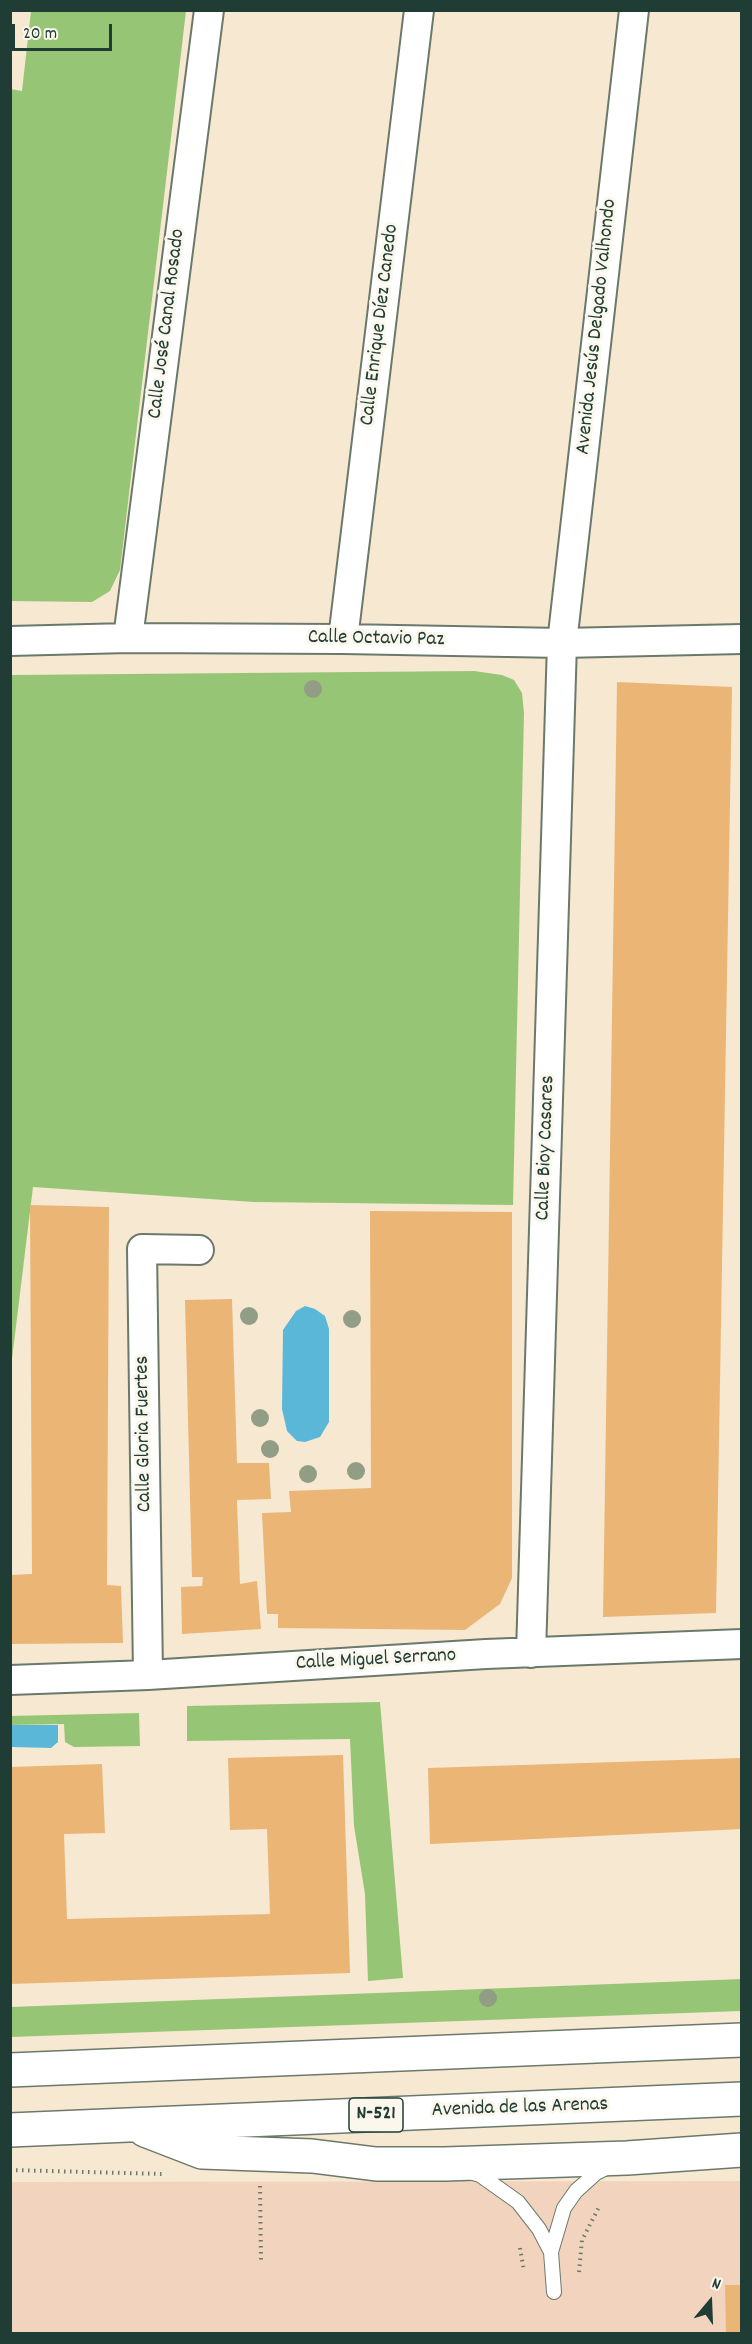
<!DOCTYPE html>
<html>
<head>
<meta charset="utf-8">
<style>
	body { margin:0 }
	#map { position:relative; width:752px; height:2344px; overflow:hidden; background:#f7e8d2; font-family:Dekko,sans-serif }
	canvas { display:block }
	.frame { position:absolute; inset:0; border:12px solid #1f3d34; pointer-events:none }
	.north { position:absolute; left:680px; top:2272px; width:60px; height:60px; -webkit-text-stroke:4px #fbf7ec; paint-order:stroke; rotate:19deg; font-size:16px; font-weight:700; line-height:24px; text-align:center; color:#1f3d34 }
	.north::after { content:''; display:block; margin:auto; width:21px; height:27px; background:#1f3d34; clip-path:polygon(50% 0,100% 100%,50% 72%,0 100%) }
	.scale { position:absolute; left:12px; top:24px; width:100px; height:27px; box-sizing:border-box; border:3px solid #1f3d34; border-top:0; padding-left:8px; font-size:18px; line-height:21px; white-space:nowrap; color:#1f3d34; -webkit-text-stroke:4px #fbf7ec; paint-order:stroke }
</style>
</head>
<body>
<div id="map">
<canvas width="752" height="2344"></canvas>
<div class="frame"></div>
<div class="north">N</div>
<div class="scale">20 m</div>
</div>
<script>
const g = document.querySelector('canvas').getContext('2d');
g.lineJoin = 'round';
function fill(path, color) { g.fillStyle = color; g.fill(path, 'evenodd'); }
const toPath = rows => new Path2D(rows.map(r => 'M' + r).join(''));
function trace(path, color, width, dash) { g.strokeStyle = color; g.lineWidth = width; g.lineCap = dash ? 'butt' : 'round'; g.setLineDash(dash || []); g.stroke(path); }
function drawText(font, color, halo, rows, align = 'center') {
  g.font = font + ' Dekko,sans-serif'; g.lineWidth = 6; g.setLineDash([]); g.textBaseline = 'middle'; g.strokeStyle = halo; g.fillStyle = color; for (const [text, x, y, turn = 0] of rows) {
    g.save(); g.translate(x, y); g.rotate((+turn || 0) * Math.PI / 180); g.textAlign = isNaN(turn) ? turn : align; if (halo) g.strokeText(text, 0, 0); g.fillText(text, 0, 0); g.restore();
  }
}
const built = toPath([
	[741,2181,741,2333,11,2333,10,2182]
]);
const green = toPath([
	[31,11,186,11,120,570,110,591,92,602,11,601,10,89,22,91],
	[474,671,502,675,514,680,522,693,524,713,513,1205,254,1202,33,1187,11,1367,11,675],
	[380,1702,403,1978,368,1981,365,1894,354,1826,350,1739,187,1741,187,1706],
	[139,1713,140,1746,74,1747,65,1742,64,1724,11,1725,10,1716],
	[742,1979,741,2011,11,2037,11,2007]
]);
const water = toPath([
	[305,1306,315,1309,325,1316,329,1329,329,1422,320,1437,305,1442,297,1441,287,1431,282,1409,283,1330,296,1311],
	[11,1725,58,1725,58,1742,51,1748,11,1747]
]);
const building = toPath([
	[617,682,732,687,716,1613,603,1617],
	[30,1205,109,1207,107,1585,121,1586,123,1643,10,1644,10,1575,32,1574],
	[370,1211,512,1212,512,1578,500,1604,465,1630,278,1628,278,1614,267,1614,262,1513,291,1512,289,1491,371,1488],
	[232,1299,237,1463,269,1463,271,1499,237,1500,240,1584,257,1581,261,1629,182,1634,181,1587,202,1586,203,1577,192,1577,185,1300],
	[343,1755,350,1973,10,1984,10,1767,102,1764,105,1833,64,1834,67,1919,270,1914,267,1829,230,1830,228,1758],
	[742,1758,742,1829,430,1844,428,1768],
	[725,2285,742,2285,742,2334,726,2334]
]);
const path = toPath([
	[10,2170,163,2174],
	[260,2186,261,2261],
	[520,2248,524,2271],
	[579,2272,582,2240,600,2205]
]);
const lane = toPath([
	[470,2172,480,2175,518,2202,539,2229,551,2252],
	[554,2292,551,2252,564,2208,576,2191,596,2173,608,2167]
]);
const street = toPath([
	[128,638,209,10],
	[343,639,419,10],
	[10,641,128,638,343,639,562,643,742,639],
	[531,1653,562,643,634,10],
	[148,1675,142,1249,199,1250],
	[10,1680,148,1675,486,1654,742,1644]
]);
const highway = toPath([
	[10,2070,742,2040],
	[10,2130,742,2099],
	[145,2130,202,2152,312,2156,376,2164,445,2164,627,2158,742,2150]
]);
const trees = [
	[313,689],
	[249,1316],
	[352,1319],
	[260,1418],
	[270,1449],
	[356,1471],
	[308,1474],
	[488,1998]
];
const shields = [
	[376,2115,54]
];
const shieldNames = [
	["N-521",376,2115]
];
const streetNames = [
	["Calle José Canal Rosado",168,324,-83],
	["Calle Enrique Díez Canedo",381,325,-83],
	["Avenida Jesús Delgado Valhondo",598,327,-84],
	["Calle Octavio Paz",376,640,1],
	["Calle Bioy Casares",547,1148,-88],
	["Calle Gloria Fuertes",145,1434,-91],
	["Calle Miguel Serrano",376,1661,-3],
	["Avenida de las Arenas",520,2109,-2]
];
fill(built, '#f2d4be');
fill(green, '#96c675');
fill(water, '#5ab7d8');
fill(building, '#ebb576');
trace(lane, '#6b796b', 16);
trace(street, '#6b796b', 32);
trace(highway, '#6b796b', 36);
trace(path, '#6b796b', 4, [1.5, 4.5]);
trace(lane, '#fff', 14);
trace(street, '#fff', 28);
trace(highway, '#fff', 33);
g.fillStyle = '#919d84';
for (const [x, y] of trees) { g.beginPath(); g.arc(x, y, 9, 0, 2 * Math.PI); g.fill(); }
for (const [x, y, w] of shields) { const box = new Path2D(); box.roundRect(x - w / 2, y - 17, w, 34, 4.5); g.fillStyle = '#fbf7ec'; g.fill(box); trace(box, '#1f3d34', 1.5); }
drawText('bold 20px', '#1f3d34', null, shieldNames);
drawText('21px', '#1f3d34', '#fbf7ec', streetNames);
</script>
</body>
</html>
